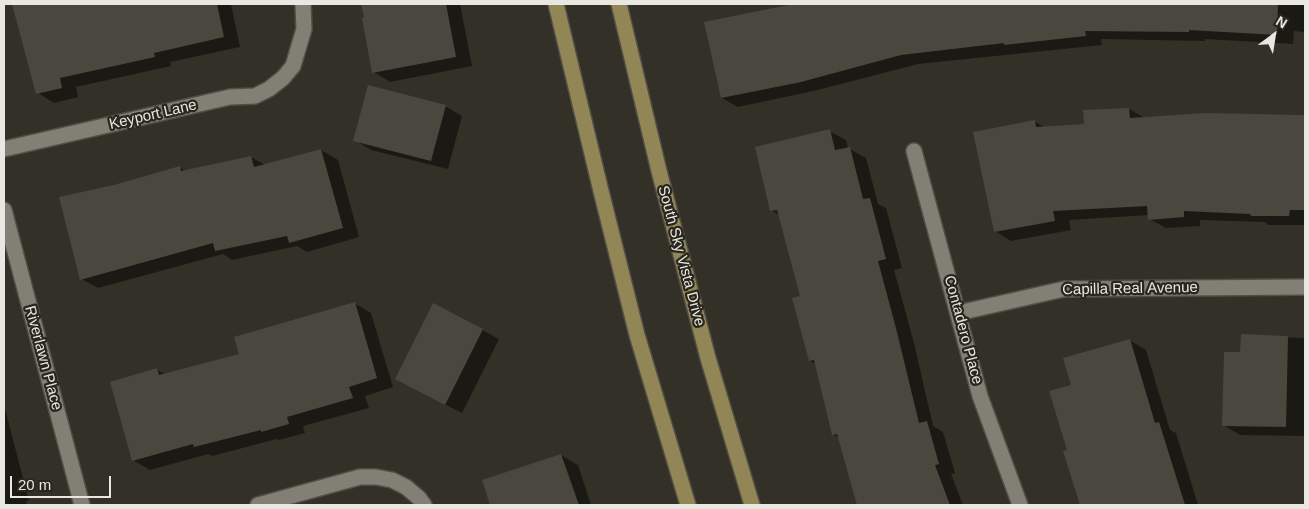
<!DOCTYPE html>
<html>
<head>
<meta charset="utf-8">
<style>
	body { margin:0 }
	#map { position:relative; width:1309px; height:509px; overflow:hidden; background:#333027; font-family:Helvetica,sans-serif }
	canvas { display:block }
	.frame { position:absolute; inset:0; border:5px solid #e8e7e1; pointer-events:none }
	.north { position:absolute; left:1249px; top:10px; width:50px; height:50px; -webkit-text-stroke:4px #29261e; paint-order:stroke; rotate:31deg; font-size:14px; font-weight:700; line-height:20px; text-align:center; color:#e8e7e1 }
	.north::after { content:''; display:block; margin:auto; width:18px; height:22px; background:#e8e7e1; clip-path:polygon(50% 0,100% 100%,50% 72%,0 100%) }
	.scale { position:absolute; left:10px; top:476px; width:101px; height:22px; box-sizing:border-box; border:2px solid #e8e7e1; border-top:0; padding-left:6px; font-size:15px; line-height:18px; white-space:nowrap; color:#e8e7e1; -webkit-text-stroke:4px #29261e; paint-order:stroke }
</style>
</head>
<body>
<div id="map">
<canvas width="1309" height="509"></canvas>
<div class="frame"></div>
<div class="north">N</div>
<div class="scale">20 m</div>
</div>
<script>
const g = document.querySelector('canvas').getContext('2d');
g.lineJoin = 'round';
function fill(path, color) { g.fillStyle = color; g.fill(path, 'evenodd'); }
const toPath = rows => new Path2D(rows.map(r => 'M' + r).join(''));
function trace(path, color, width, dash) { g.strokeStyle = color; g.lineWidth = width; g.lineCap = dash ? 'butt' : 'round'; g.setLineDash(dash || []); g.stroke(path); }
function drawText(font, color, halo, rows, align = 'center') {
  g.font = font + ' Helvetica,sans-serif'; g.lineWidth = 4.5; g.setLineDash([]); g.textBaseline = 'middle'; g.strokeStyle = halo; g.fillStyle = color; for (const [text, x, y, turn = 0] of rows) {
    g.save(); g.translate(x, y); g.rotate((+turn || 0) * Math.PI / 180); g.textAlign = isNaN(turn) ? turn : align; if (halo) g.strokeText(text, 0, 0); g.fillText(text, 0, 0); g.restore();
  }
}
const shadow = toPath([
	[13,4,231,4,240,47,170,62,171,66,76,87,78,97,54,103,38,93],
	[362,4,460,4,472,66,390,82,374,72],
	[795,4,1305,4,1305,32,1294,31,1293,44,1205,39,1205,41,1101,39,1102,45,918,64,818,90,738,107,722,98],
	[445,106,462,116,448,169,371,150,355,140],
	[1129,109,1145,118,1206,114,1305,115,1305,225,1268,225,1265,222,1200,220,1200,226,1166,228,1149,219,1149,215,1069,220,1071,230,1011,241,995,231,1034,121,1045,128,1086,126],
	[829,131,846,140,848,148,866,158,878,204,886,208,902,268,894,270,914,343,933,426,943,432,955,473,951,474,963,505,859,505,839,438,833,434,816,364,810,361,801,297,779,215,771,210],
	[321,150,338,160,359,237,307,252,297,246,232,260,223,254,98,288,81,279,114,186,179,167,186,171,251,157,265,165],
	[354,303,371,313,393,387,365,396,369,408,303,426,305,433,279,440,277,439,212,456,208,454,150,470,133,460,157,370,165,374,241,354],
	[434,304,499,339,462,413,413,388],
	[1242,336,1305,338,1305,436,1240,435,1223,425,1242,354],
	[1129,340,1146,350,1170,430,1176,433,1198,505,1081,505,1065,452,1068,451,1073,385],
	[4,405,29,501,26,501,27,505,4,505],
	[561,455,578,465,591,505,492,505,483,481]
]);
const building = toPath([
	[12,4,217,4,224,37,154,53,155,57,60,78,62,88,36,94],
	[361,4,446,4,456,57,372,73,362,18,364,17],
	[793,4,1278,4,1277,35,1189,30,1189,32,1085,31,1086,36,1004,45,1004,43,901,55,801,82,721,98,704,22],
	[368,85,446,105,431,161,353,141],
	[1129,108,1130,118,1206,113,1305,115,1305,210,1290,210,1289,216,1251,216,1250,214,1184,211,1184,217,1148,220,1147,206,1053,211,1055,221,994,232,973,132,1035,120,1036,127,1084,124,1083,110],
	[830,129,835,150,850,147,863,199,870,198,886,259,878,261,897,332,919,423,927,421,939,464,935,465,950,505,857,505,837,434,832,435,814,360,809,361,792,298,800,296,777,210,770,211,755,147],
	[321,149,343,228,289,243,287,236,215,251,213,243,80,280,59,197,114,185,180,166,181,171,251,156,254,167],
	[355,302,377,378,349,387,353,398,287,417,289,424,261,432,261,430,194,447,193,444,132,461,110,382,157,368,159,375,239,354,234,337],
	[433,303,483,329,445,405,395,379],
	[1241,334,1288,336,1286,427,1222,426,1224,352,1240,352],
	[1130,339,1155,423,1159,422,1185,505,1080,505,1063,451,1067,450,1049,391,1071,385,1063,358],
	[561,454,579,505,490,505,482,480]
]);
const street = toPath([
	[4,149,230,97,255,96,269,89,283,78,293,66,304,29,303,4],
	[914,151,980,396,1020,505],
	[4,210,82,505],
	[958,313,1064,289,1305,287],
	[258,505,360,477,376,477,392,480,406,487,419,498,424,505]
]);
const secondary = toPath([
	[556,4,600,187,637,335,688,505],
	[619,4,659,171,708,358,752,505]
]);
const streetNames = [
	["Keyport Lane",153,115,-13],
	["South Sky Vista Drive",681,256,75],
	["Capilla Real Avenue",1130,289,-1],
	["Contadero Place",963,330,75],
	["Riverlawn Place",43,358,75]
];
fill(shadow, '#0007');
fill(building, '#4a473e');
trace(street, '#504e46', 18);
trace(secondary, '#504e46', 18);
trace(street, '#827f75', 15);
trace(secondary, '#928656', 15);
drawText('15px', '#e8e7e1', '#29261e', streetNames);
</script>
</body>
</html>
